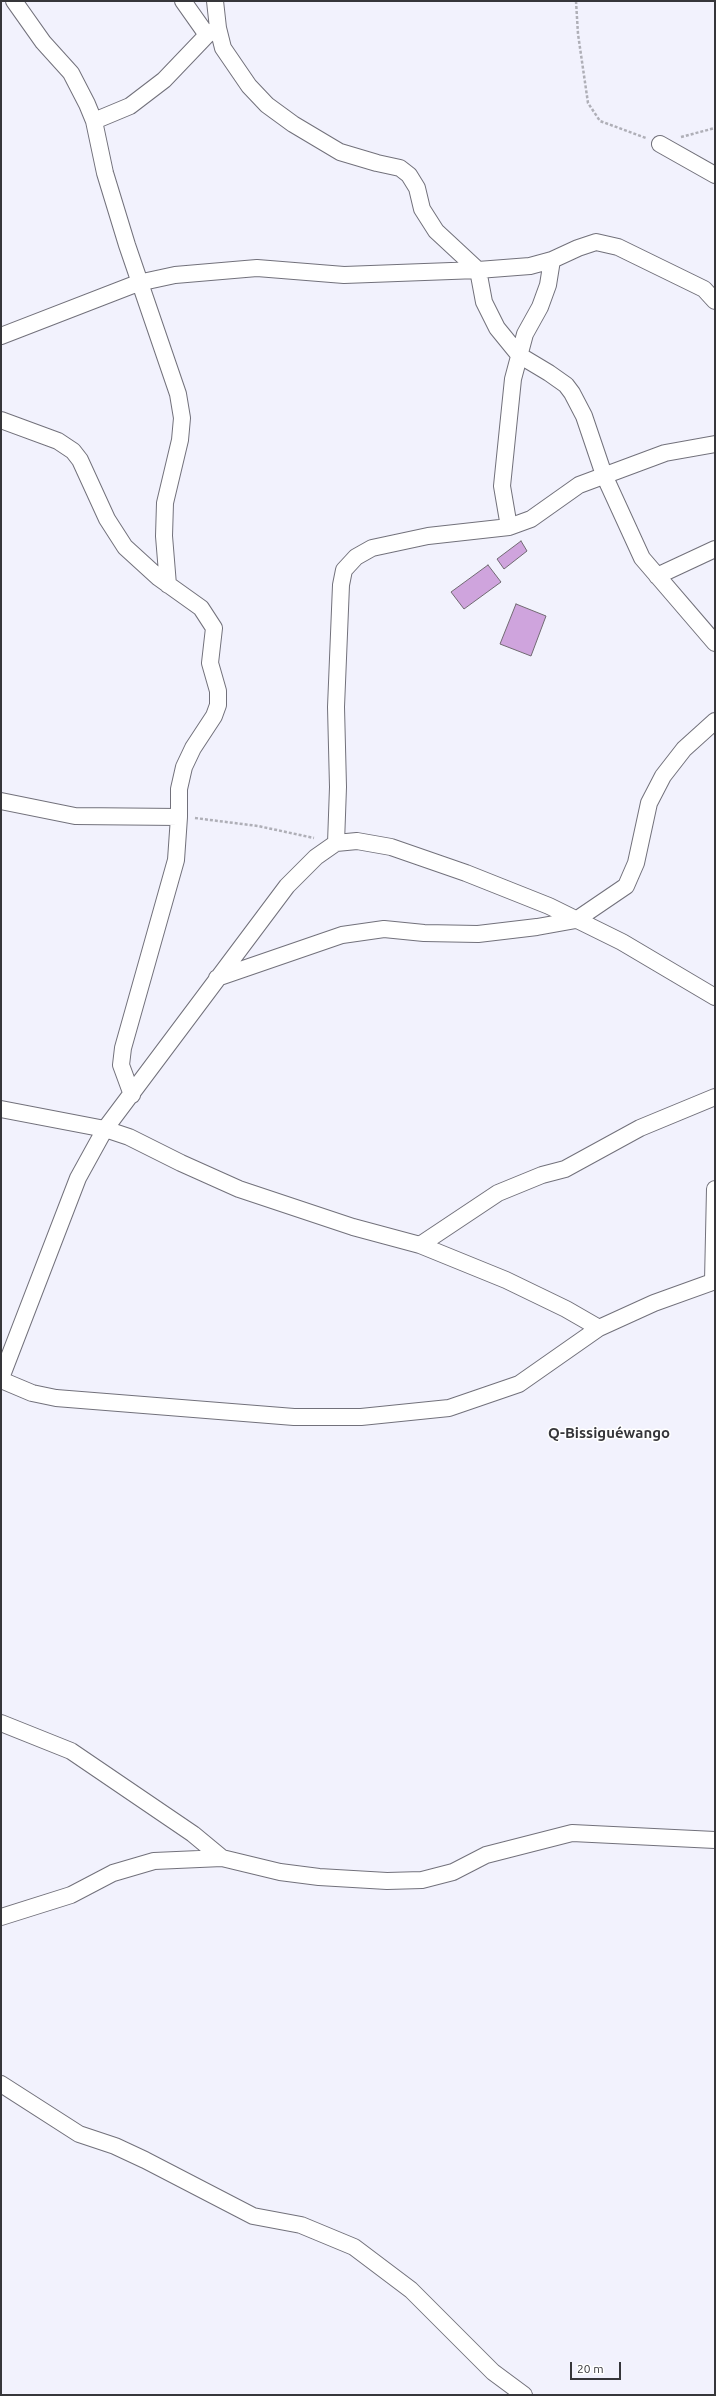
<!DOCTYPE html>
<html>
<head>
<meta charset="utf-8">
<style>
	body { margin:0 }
	#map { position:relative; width:716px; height:2396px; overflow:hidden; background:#f2f2fd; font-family:Ubuntu,sans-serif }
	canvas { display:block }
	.frame { position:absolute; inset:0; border:2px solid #36363a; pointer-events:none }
	.scale { position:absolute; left:570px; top:2362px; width:51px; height:18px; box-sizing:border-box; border:2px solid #36363a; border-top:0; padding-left:5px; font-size:12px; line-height:14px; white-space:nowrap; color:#36363a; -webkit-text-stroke:3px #fff; paint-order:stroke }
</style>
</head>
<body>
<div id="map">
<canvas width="716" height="2396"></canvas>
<div class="frame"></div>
<div class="scale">20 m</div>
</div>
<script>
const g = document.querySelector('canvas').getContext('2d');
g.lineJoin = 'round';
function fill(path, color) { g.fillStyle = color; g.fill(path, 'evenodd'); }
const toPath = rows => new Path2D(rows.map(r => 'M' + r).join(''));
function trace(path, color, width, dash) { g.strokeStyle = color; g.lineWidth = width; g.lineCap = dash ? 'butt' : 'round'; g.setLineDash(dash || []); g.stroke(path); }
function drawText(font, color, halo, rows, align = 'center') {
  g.font = font + ' Ubuntu,sans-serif'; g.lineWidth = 3; g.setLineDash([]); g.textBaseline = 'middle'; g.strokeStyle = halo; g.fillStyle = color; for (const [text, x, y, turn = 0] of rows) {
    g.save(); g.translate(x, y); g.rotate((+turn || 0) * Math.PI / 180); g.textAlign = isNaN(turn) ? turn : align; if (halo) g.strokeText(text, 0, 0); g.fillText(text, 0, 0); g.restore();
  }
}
const building = toPath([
	[521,541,527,551,504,569,497,559,521,541],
	[488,565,501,582,464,609,451,592,488,565],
	[516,604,546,616,531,656,500,644,516,604]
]);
const path = toPath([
	[576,1,578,34,588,103,600,121,646,138],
	[681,137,715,128],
	[195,818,258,826,314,838]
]);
const minor = toPath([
	[14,1,43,42,71,73,87,104,94,121,105,173,127,245,178,394,182,418,180,440,165,503,164,536,168,585],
	[183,1,207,35],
	[215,1,218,28,223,48,249,86,267,105,293,124,340,152,377,163,400,168,409,175,417,188,422,209,436,231,478,270,484,302,497,328,519,355,549,373,566,385,572,393,584,416,604,475,642,558,715,643],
	[94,121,130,106,164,80,207,35,218,28],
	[660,144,715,175],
	[1,336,138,283,175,275,257,268,344,275,478,270,530,266,552,260,578,248,596,242,618,247,704,289,715,301],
	[1,420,58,441,73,451,80,460,107,519,125,547,159,578,201,608,214,628,210,663,218,691,218,705,214,716,193,748,184,767,179,789,179,817],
	[509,527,502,486,513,379,525,334,540,307,548,285,552,260],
	[657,576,715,549],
	[1,801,75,816,179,817,176,860,123,1048,121,1065,132,1095],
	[336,843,338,787,336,707,341,585,344,570,356,557,372,548,428,536,509,527,531,519,579,485,665,453,715,444],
	[217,978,342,935,384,929,424,933,478,934,537,927,576,920,626,886,636,863,649,803,663,776,684,749,715,721],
	[1,1109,105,1129,129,1137,181,1163,239,1189,353,1227,420,1245,506,1280,566,1309,599,1328],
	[420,1245,498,1193,542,1175,565,1169,640,1128,715,1097],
	[713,1281,715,1189],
	[1,1378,78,1178,105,1129,287,886,316,857,336,843,357,841,391,847,466,873,549,906,622,942,715,997],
	[1,1380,32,1393,56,1398,294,1417,361,1417,449,1408,519,1384,599,1328,654,1303,715,1281],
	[1,1723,71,1751,193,1834,222,1858],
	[1,1917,71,1895,113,1873,154,1861,222,1858,280,1872,319,1877,387,1881,422,1880,453,1872,486,1855,572,1833,715,1840],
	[1,2084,79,2134,115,2146,145,2160,253,2216,301,2225,354,2247,411,2290,493,2372,524,2395]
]);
const quarterNames = [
	["Q-Bissiguéwango",609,1433]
];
fill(building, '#cfa4dd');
trace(building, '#706972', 1);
trace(minor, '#72717b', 18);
trace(path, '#afafb7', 2.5, [3, 2]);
trace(minor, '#fff', 16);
drawText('bold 15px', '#36363a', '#fff', quarterNames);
</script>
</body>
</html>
